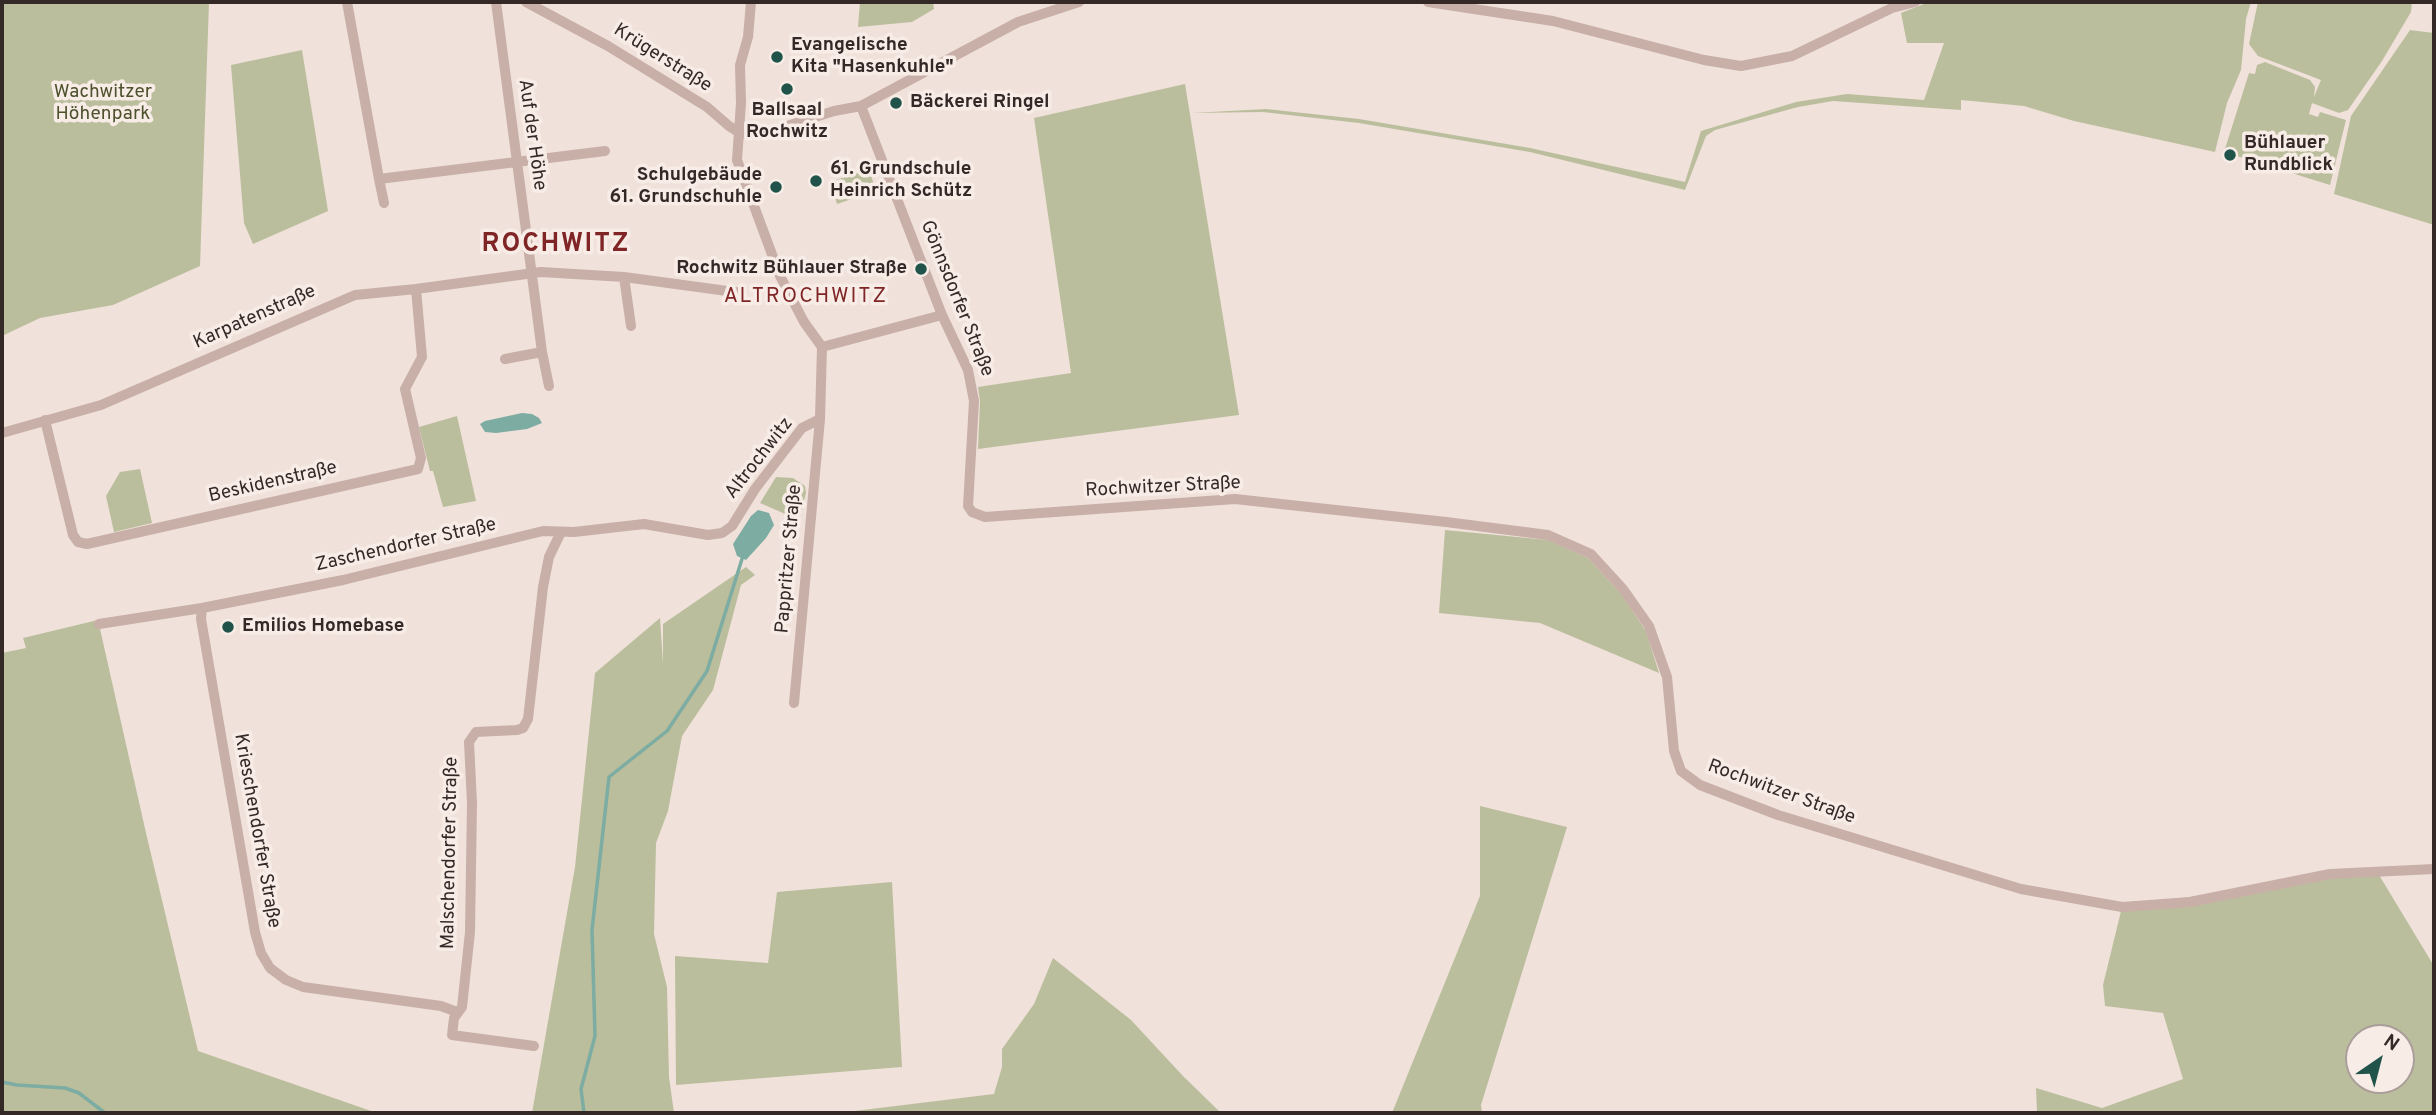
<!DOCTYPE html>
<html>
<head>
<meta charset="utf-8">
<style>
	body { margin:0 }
	#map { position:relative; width:2436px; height:1115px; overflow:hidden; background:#f0e1db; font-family:Overpass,sans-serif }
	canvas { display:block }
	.frame { position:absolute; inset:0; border:4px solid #352928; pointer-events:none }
	.north { position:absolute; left:2345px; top:1024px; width:70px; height:70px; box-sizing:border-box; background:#f8ece7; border:2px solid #aa9e9b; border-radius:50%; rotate:35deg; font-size:19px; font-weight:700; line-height:28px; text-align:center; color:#352928 }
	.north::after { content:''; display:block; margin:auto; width:24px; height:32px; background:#20544b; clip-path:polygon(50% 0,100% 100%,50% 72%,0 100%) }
</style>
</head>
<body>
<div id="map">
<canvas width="2436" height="1115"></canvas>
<div class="frame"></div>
<div class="north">N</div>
</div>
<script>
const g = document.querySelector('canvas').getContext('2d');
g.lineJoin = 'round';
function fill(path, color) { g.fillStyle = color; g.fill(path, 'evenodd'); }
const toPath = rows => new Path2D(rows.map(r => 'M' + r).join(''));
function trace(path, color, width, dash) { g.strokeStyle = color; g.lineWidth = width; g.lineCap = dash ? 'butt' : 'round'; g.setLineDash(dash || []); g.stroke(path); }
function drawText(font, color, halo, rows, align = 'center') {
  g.font = font + ' Overpass,sans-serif'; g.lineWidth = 7; g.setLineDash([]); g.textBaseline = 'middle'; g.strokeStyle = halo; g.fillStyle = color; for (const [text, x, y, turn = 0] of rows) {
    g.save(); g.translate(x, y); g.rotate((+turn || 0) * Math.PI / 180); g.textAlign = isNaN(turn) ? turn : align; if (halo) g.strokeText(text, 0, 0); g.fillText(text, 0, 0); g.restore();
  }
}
const green = toPath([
	[2,2,209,2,200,266,113,305,40,318,2,336],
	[860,2,933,2,934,9,912,22,858,27],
	[1929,2,2251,2,2246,19,2241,70,2227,103,2215,152,2074,121,2024,106,1961,100,1961,110,1833,101,1798,107,1715,130,1706,136,1685,190,1530,152,1359,123,1263,112,1192,113,1266,109,1359,119,1530,148,1685,182,1701,131,1796,102,1847,94,1924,100,1944,43,1907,43,1901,13],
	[2258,2,2412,2,2411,12,2382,61,2348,110,2339,113,2312,103,2309,114,2318,117,2320,112,2346,120,2330,185,2224,152,2249,73,2255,74,2257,65,2265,62,2310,80,2315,87,2314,97,2321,80,2258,56,2249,44],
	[2410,30,2434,33,2434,225,2334,194,2351,116],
	[302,50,328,211,253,244,244,223,231,65],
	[1185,84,1239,415,978,449,980,401,978,387,1071,373,1034,118],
	[869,169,876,191,837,204,830,182],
	[457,416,476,501,443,507,433,471,430,471,419,427],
	[140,469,152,523,114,532,106,496,120,472],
	[776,477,793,478,805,486,806,493,799,520,760,503],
	[1445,530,1548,540,1588,558,1621,594,1646,631,1659,673,1540,623,1439,613],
	[746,567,755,575,741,585,713,690,682,736,668,811,656,843,654,934,667,987,669,1077,674,1113,532,1113,575,867,595,673,660,618,663,664,663,624],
	[98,620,146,833,198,1051,377,1113,2,1113,2,653,26,648,23,638],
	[1480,806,1567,827,1481,1105,1482,1113,1392,1113,1480,896],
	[2376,870,2434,966,2434,1113,2037,1113,2036,1088,2102,1108,2183,1079,2163,1013,2105,1006,2103,985,2122,907],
	[2359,1038,2401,1038,2401,1080,2359,1080],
	[892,882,902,1067,676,1085,675,956,768,963,777,892],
	[1053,958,1131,1020,1183,1076,1221,1113,838,1113,994,1094,1002,1067,1002,1049,1034,1004]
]);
const water = toPath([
	[522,413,532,414,539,418,542,423,527,429,496,433,485,432,480,424,485,421],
	[758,510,769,513,774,525,766,538,746,560,737,556,733,544,751,516]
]);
const stream = toPath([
	[2,1082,17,1085,65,1088,79,1093,105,1113],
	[584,1113,581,1089,595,1036,592,930,609,777,667,731,707,671,742,559]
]);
const street = toPath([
	[347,2,379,179,605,151],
	[496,2,542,352,549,386],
	[526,2,608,46,707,107,729,126,740,133,751,135,759,135,834,111,861,106,1018,22,1079,2],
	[751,2,748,37,740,65,741,103,737,160,780,276,804,322,822,347,820,419,794,703],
	[1428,2,1553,21,1704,60,1741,66,1792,56,1892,8,1915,2],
	[861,106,942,315,968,370,974,401,968,506,972,512,985,517,1235,499,1446,522,1548,535,1591,554,1623,589,1649,626,1667,677,1674,751,1681,771,1700,785,1778,815,2021,889,2122,907,2190,902,2330,874,2434,869],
	[379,179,384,203],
	[624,277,631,326],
	[822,347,942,315],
	[505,359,542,352],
	[45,420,73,535,78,542,87,544,418,469,421,458,405,389,422,357,416,289],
	[2,433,101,405,355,295,416,289,541,272,624,277,742,293],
	[202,608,201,619,255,932,261,953,270,968,286,980,303,987,441,1006,457,1012],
	[99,624,202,608,343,580,543,531,574,532,644,524,708,535,722,533,732,526,755,489,802,428,820,419],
	[534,1046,452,1035,454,1018,462,1007,470,932,472,803,469,742,476,732,517,730,523,728,528,719,543,587,549,557,561,532]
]);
const markers = [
	[777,57,7,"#20544b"],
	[787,89,7,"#20544b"],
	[896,103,7,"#20544b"],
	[2230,155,7,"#20544b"],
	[816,181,7,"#20544b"],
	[776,187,7,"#20544b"],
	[921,269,7,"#20544b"],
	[228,627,7,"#20544b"]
];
const poiNames = [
	["Evangelische",791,46],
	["Kita \"Hasenkuhle\"",791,68],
	["Bäckerei Ringel",910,103],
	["Ballsaal",787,111,"center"],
	["Rochwitz",787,133,"center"],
	["Bühlauer",2244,144],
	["Rundblick",2244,166],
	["61. Grundschule",830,170],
	["Heinrich Schütz",830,192],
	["Schulgebäude",762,176,"right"],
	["61. Grundschuhle",762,198,"right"],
	["Rochwitz Bühlauer Straße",907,269,"right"],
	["Emilios Homebase",242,627]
];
const streetNames = [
	["Krügerstraße",662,59,32],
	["Auf der Höhe",531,135,82],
	["Gönnsdorfer Straße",956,299,68],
	["Karpatenstraße",255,318,-24],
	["Altrochwitz",760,459,-52],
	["Beskidenstraße",273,483,-13],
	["Rochwitzer Straße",1163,488,-3],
	["Zaschendorfer Straße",406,546,-13],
	["Pappritzer Straße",790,559,-85],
	["Rochwitzer Straße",1781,793,20],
	["Krieschendorfer Straße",256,831,80],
	["Malschendorfer Straße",451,853,-89]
];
const parkNames = [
	["Wachwitzer",103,93],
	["Höhenpark",103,115]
];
const neighbourhoodNames = [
	["ALTROCHWITZ",806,298]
];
const districtNames = [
	["ROCHWITZ",556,246]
];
fill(green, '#bbbe9c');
fill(water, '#7caca2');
trace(stream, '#7caca2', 3.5);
trace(street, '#c8afa8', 10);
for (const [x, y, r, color] of markers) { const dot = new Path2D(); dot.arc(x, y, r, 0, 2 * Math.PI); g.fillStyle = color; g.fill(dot); trace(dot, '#f8ece7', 2.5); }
drawText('bold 19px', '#352928', '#f8ece7', poiNames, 'left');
drawText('19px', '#352928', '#f8ece7', streetNames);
drawText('19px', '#4d522d', '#f8ece7', parkNames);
g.letterSpacing = '2px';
drawText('21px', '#7f2526', '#f8ece7', neighbourhoodNames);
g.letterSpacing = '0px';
g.letterSpacing = '2px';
drawText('bold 26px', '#7f2526', '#f8ece7', districtNames);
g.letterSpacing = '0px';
</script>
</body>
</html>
